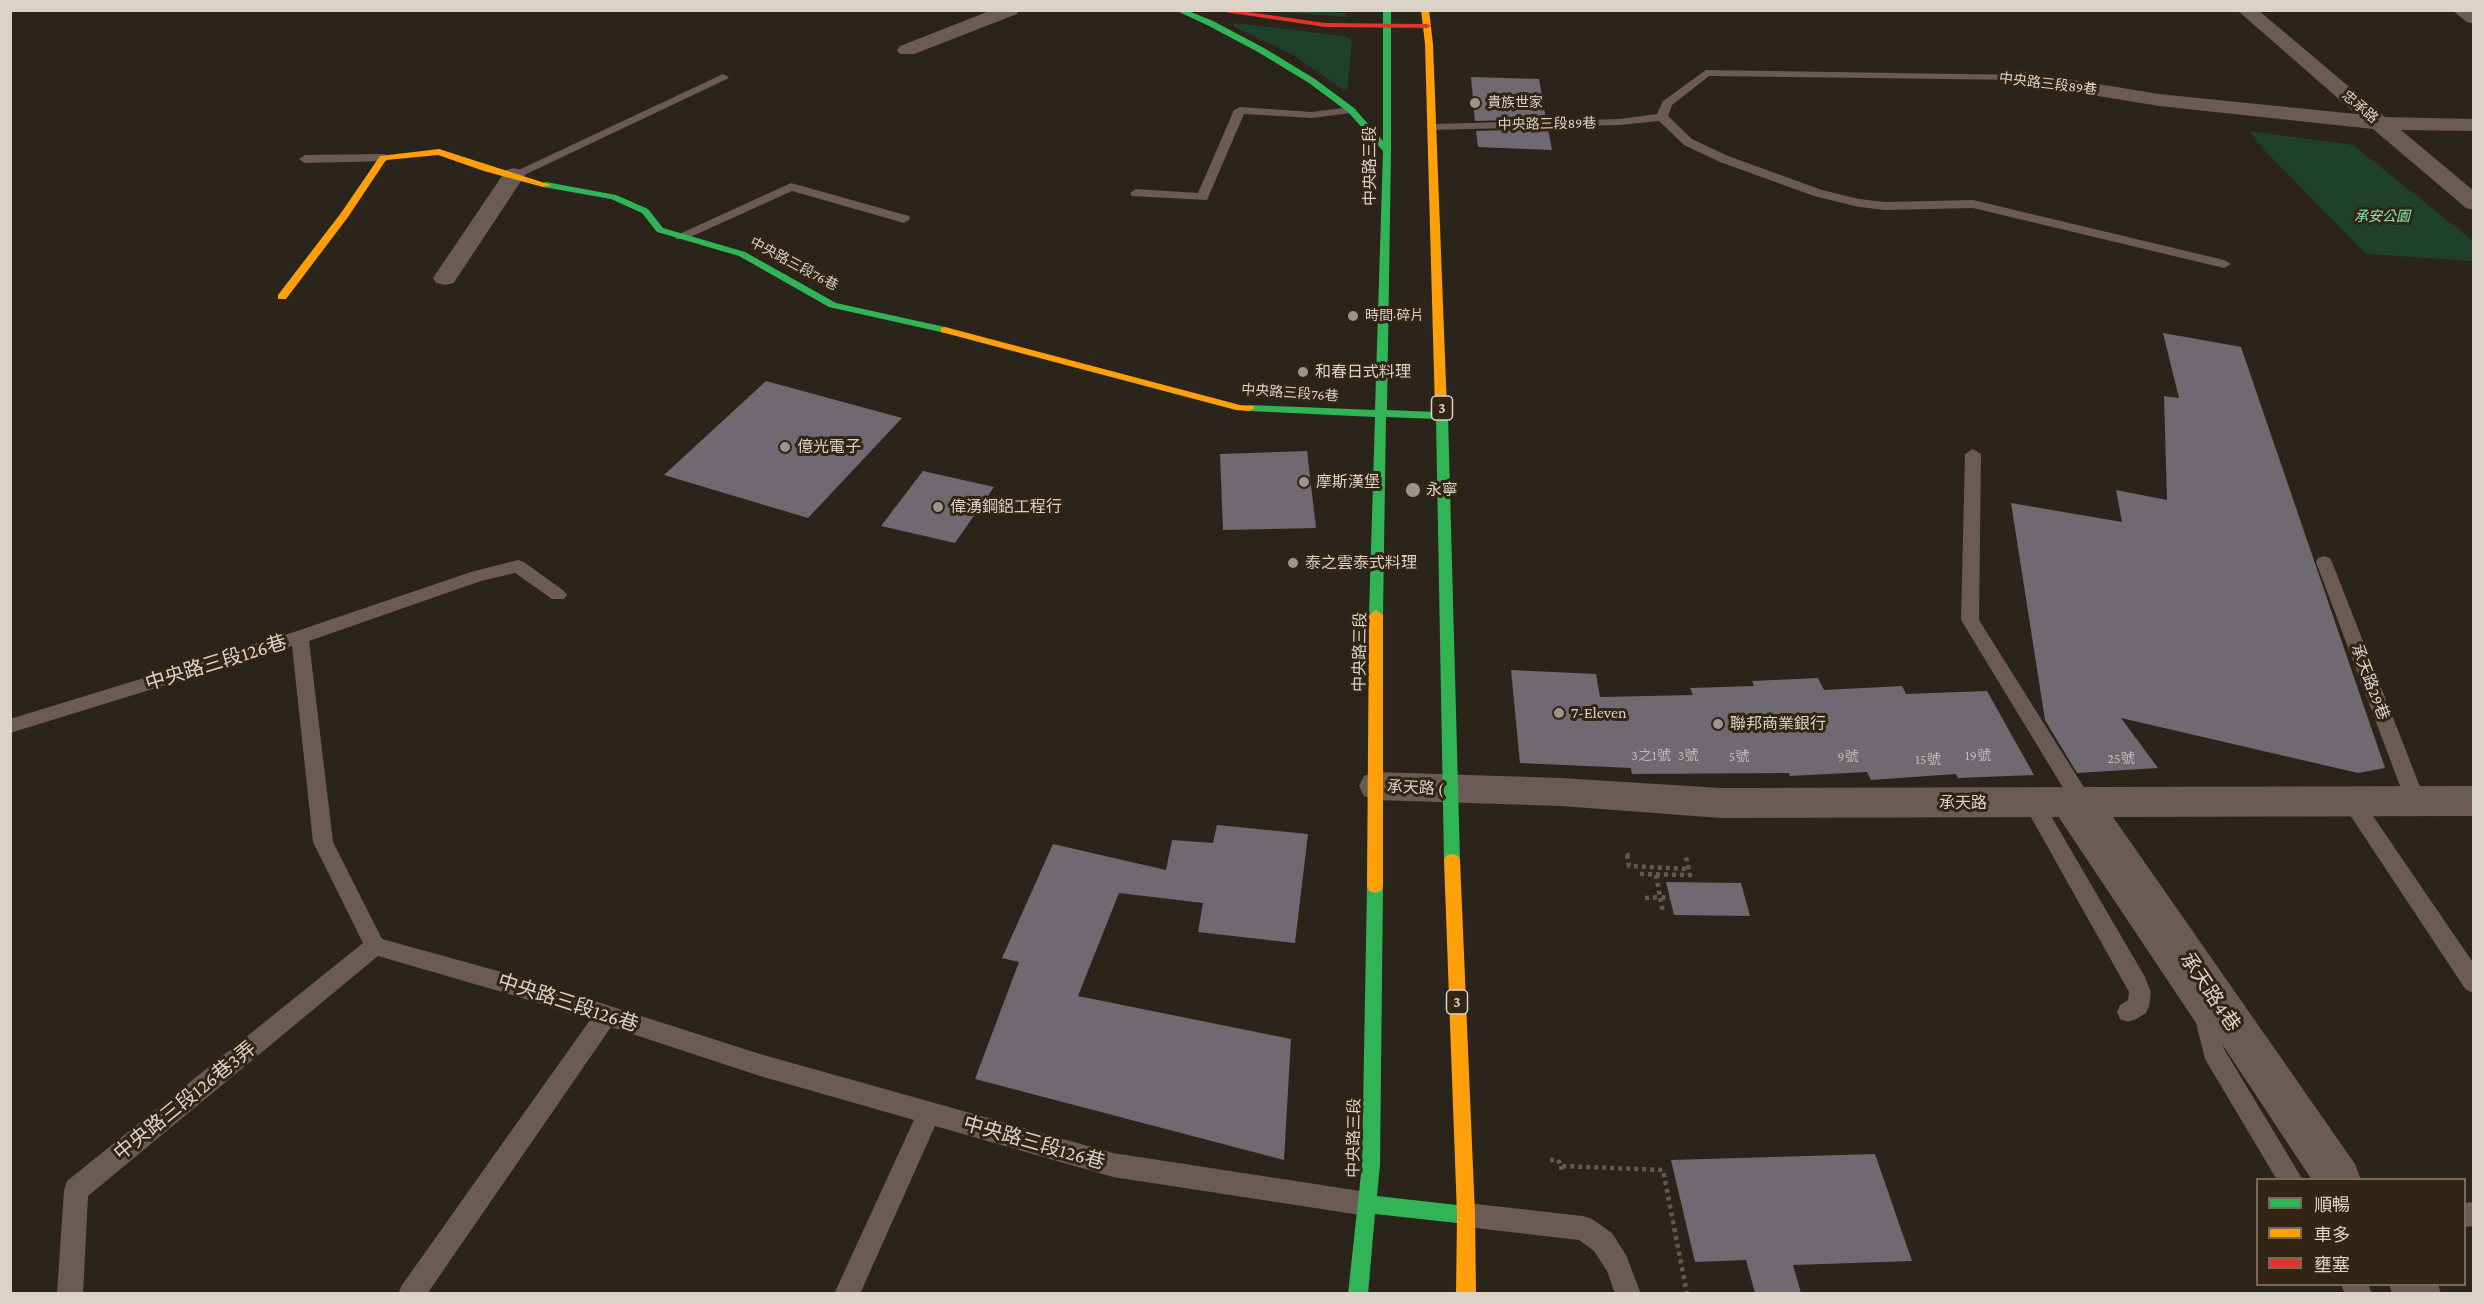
<!DOCTYPE html>
<html>
<head>
<meta charset="utf-8">
<style>
	body { margin:0 }
	#map { position:relative; width:2484px; height:1304px; overflow:hidden; background:#2b241b; font-family:"Crimson Pro","Noto Sans TC",serif }
	canvas { display:block }
	.frame { position:absolute; inset:0; border:12px solid #dbd2c8; pointer-events:none }
	.legend { position:absolute; left:2256px; top:1178px; width:210px; height:108px; box-sizing:border-box; background:#322514; border:2px solid #766a5c; margin:0; padding:8px 10px; list-style:none; font-size:18px; color:#dbd2c8 }
	.legend li { display:flex; align-items:center; gap:12px; height:30px }
	.legend b { width:30px; border:2px solid #766a5c }
</style>
</head>
<body>
<div id="map">
<canvas width="2484" height="1304"></canvas>
<div class="frame"></div>
<ul class="legend">
<li><b style="height:8px;background:#30b455"></b>順暢</li>
<li><b style="height:8px;background:#ff9f0a"></b>車多</li>
<li><b style="height:8px;background:#e5322d"></b>壅塞</li>
</ul>
</div>
<script>
const g = document.querySelector('canvas').getContext('2d');
g.lineJoin = 'round';
function fill(path, color) { g.fillStyle = color; g.fill(path, 'evenodd'); }
const toPath = rows => new Path2D(rows.map(r => 'M' + r).join(''));
function trace(path, color, width, dash) { g.strokeStyle = color; g.lineWidth = width; g.lineCap = dash ? 'butt' : 'round'; g.setLineDash(dash || []); g.stroke(path); }
function drawText(font, color, halo, rows, align = 'center') {
  g.font = font + ' "Crimson Pro","Noto Sans TC",serif'; g.lineWidth = 6; g.setLineDash([]); g.textBaseline = 'middle'; g.strokeStyle = halo; g.fillStyle = color; for (const [text, x, y, turn = 0] of rows) {
    g.save(); g.translate(x, y); g.rotate((+turn || 0) * Math.PI / 180); g.textAlign = isNaN(turn) ? turn : align; if (halo) g.strokeText(text, 0, 0); g.fillText(text, 0, 0); g.restore();
  }
}
const green = toPath([
	[1265,11,1315,11,1346,13,1347,17],
	[1235,23,1344,36,1352,41,1347,92,1293,55,1233,26],
	[2249,131,2353,145,2473,241,2473,261,2366,254,2268,154]
]);
const building = toPath([
	[1471,77,1539,79,1546,119,1475,121],
	[1548,129,1552,150,1478,147,1476,131],
	[2163,333,2241,347,2385,768,2358,773,2121,718,2158,768,2077,773,2045,720,2011,503,2122,522,2116,490,2167,500,2164,396,2179,398],
	[766,381,902,418,808,518,664,475],
	[1307,451,1316,528,1223,530,1220,454],
	[923,471,994,487,955,543,881,526],
	[1511,670,1596,674,1600,697,1693,695,1690,688,1754,686,1752,681,1818,678,1824,690,1902,686,1906,694,1987,691,2034,775,1958,778,1956,774,1871,780,1867,772,1790,776,1789,773,1632,774,1631,768,1520,763],
	[1217,825,1308,834,1295,943,1198,932,1203,903,1119,893,1078,996,1291,1039,1284,1160,975,1079,1019,962,1002,958,1053,844,1166,870,1172,840,1213,843],
	[1666,882,1741,883,1750,916,1674,915],
	[1875,1154,1912,1261,1793,1265,1801,1293,1755,1293,1746,1260,1695,1262,1671,1160]
]);
const pathFar1 = toPath([
	[1628,856,1627,853,1630,853]
]);
const path = toPath([
	[1627,855,1629,866,1689,869],
	[1640,874,1690,875,1686,857],
	[1656,875,1660,897,1670,898],
	[1645,898,1660,897,1663,912],
	[1550,1160,1558,1160,1561,1166,1663,1170,1687,1294],
	[1561,1166,1562,1174]
]);
const lane = toPath([
	[1706,70,2023,75,2023,79,2019,80,1709,76,1672,105,1668,116,1692,139,1728,156,1822,190,1859,199,1885,202,1973,200,2224,260,2231,264,2224,268,1973,208,1885,210,1859,207,1814,196,1720,162,1684,145,1659,121,1620,125,1432,130,1426,127,1432,124,1620,119,1657,114,1663,101,1706,70],
	[723,74,729,77,727,79,518,178,514,179,508,175,723,74],
	[1240,107,1312,112,1351,107,1357,110,1351,113,1312,118,1244,114,1207,200,1132,196,1130,193,1136,189,1198,193,1234,110,1240,107],
	[383,154,387,155,387,161,305,163,299,159,305,155,383,154],
	[791,183,909,216,910,219,904,223,792,191,686,239,676,239,675,236,791,183],
	[1973,449,1981,454,1979,620,2090,797,2093,803,2090,809,2083,811,2076,809,1961,620,1965,454,1973,449],
	[2324,556,2330,558,2332,562,2426,802,2423,808,2416,810,2409,808,2406,802,2316,562,2318,558,2324,556],
	[518,560,524,562,564,591,567,595,564,599,552,599,515,573,481,581,309,641,333,842,382,939,516,976,760,1054,1113,1153,1367,1192,1376,1195,1379,1204,1376,1213,1367,1216,1113,1177,935,1126,860,1294,834,1294,914,1120,760,1076,611,1027,427,1294,398,1294,402,1285,590,1020,516,996,378,956,88,1196,83,1294,57,1294,64,1190,67,1181,363,943,313,842,292,646,10,733,10,719,294,632,471,572,518,560],
	[2033,795,2040,797,2145,977,2151,992,2149,1006,2146,1013,2136,1019,2128,1022,2120,1019,2117,1012,2120,1005,2128,1000,2129,992,2023,803,2026,797,2033,795],
	[2353,795,2360,797,2474,964,2474,993,2466,990,2346,809,2343,803,2346,797,2353,795],
	[2061,796,2068,798,2215,1013,2224,1049,2303,1180,2277,1180,2205,1059,2196,1023,2054,810,2051,804,2054,798,2061,796],
	[2474,1202,2474,1226,2464,1227,2464,1203,2474,1202],
	[1467,1203,1583,1216,1592,1219,1612,1233,1626,1255,1641,1294,1615,1294,1607,1271,1594,1251,1579,1240,1467,1227,1458,1224,1455,1215,1458,1206,1467,1203],
	[2341,1284,2368,1284,2372,1294,2345,1294,2341,1284]
]);
const street = toPath([
	[992,10,1019,10,1017,14,914,54,900,54,897,50,900,46,992,10],
	[2237,10,2258,10,2385,117,2474,119,2474,131,2401,130,2474,191,2474,210,2466,208,2373,129,2159,106,2019,83,2012,81,2009,77,2012,73,2019,71,2159,94,2356,114,2237,10],
	[2452,10,2474,10,2474,24,2467,22,2452,10],
	[514,168,522,170,525,175,457,278,454,283,445,285,436,283,433,278,506,170,514,168],
	[1377,772,1561,778,1721,788,2474,786,2474,816,2113,817,2355,1164,2361,1180,2312,1180,2072,817,1721,818,1561,806,1377,800,1364,796,1359,786,1364,776,1377,772],
	[2389,1284,2438,1284,2441,1294,2392,1294,2389,1284]
]);
const fast = toPath([
	[1175,10,1186,10,1213,21,1264,48,1315,79,1354,108,1383,141,1383,10,1391,10,1391,151,1387,410,1435,412,1437,408,1441,407,1445,408,1448,416,1460,860,1457,865,1452,866,1447,865,1444,860,1436,419,1386,417,1383,615,1376,620,1369,615,1375,417,1249,411,1243,408,1249,405,1375,410,1383,151,1348,112,1309,83,1258,52,1207,25,1175,10],
	[546,182,616,195,648,209,663,228,745,252,836,303,945,327,950,330,945,333,829,307,739,256,657,232,642,213,611,199,543,187,543,183,546,182],
	[1375,879,1381,881,1383,886,1380,1165,1377,1196,1466,1206,1473,1208,1475,1215,1473,1222,1466,1224,1375,1214,1368,1294,1348,1294,1362,1165,1367,886,1369,881,1375,879]
]);
const slow = toPath([
	[1421,10,1429,10,1433,44,1447,410,1441,413,1435,410,1425,44,1421,10],
	[439,149,551,185,543,187,484,171,438,155,386,160,348,217,286,299,278,299,278,295,341,213,380,156,439,149],
	[945,327,1240,405,1253,406,1255,408,1249,411,1236,410,941,332,941,328,945,327],
	[1376,610,1383,615,1383,886,1381,891,1375,893,1369,891,1367,886,1369,615,1376,610],
	[1452,854,1457,855,1460,860,1475,1215,1476,1294,1456,1294,1457,1215,1444,860,1447,855,1452,854]
]);
const jam = toPath([
	[1211,10,1235,10,1325,23,1427,24,1431,26,1427,28,1325,27,1211,10]
]);
const markers = [
	[1475,103,6,"#9d958b"],
	[1353,316,6,"#9d958b"],
	[1303,372,6,"#9d958b"],
	[785,447,6,"#9d958b"],
	[1304,482,6,"#9d958b"],
	[1413,490,8,"#9d958b"],
	[938,507,6,"#9d958b"],
	[1293,563,6,"#9d958b"],
	[1559,713,6,"#9d958b"],
	[1718,724,6,"#9d958b"]
];
const farStreetnames = [
	["中央路三段89巷",2048,84,7],
	["忠承路",2360,107,40],
	["中央路三段89巷",1547,124,-1],
	["中央路三段76巷",794,264,28],
	["中央路三段76巷",1290,393,4]
];
const farPoinames = [
	["貴族世家",1487,103],
	["時間·碎片",1365,316]
];
const farParknames = [
	["承安公園",2382,217]
];
const numberNames = [
	["3之1號",1651,756],
	["3號",1688,756],
	["19號",1978,756],
	["5號",1739,757],
	["9號",1848,757],
	["25號",2121,759],
	["15號",1928,760]
];
const shields = [
	[1442,408,21],
	[1457,1002,21]
];
const shieldNames = [
	["3",1442,408],
	["3",1457,1002]
];
const streetNames = [
	["中央路三段",1370,166,-90],
	["中央路三段",1360,652,-89],
	["承天路29巷",2370,682,69],
	["承天路 (",1415,788,3],
	["承天路",1963,803],
	["中央路三段",1354,1138,-89]
];
const poiNames = [
	["和春日式料理",1315,372],
	["億光電子",797,447],
	["摩斯漢堡",1316,482],
	["永寧",1426,490],
	["偉湧鋼鋁工程行",950,507],
	["泰之雲泰式料理",1305,563],
	["7-Eleven",1571,713],
	["聯邦商業銀行",1730,724]
];
const nearStreetnames = [
	["中央路三段126巷",216,663,-17],
	["承天路4巷",2210,992,56],
	["中央路三段126巷",568,1003,18],
	["中央路三段126巷3弄",185,1101,-39],
	["中央路三段126巷",1034,1143,16]
];
fill(green, '#1f402d');
fill(building, '#6f6971');
trace(pathFar1, '#635952', 4, [3, 3]);
trace(path, '#635952', 4.5, [4, 4]);
fill(lane, '#6b5b54');
fill(street, '#6b5b54');
fill(fast, '#30b455');
fill(slow, '#ff9f0a');
fill(jam, '#e5322d');
for (const [x, y, r, color] of markers) { const dot = new Path2D(); dot.arc(x, y, r, 0, 2 * Math.PI); g.fillStyle = color; g.fill(dot); trace(dot, '#322514', 2); }
drawText('14px', '#dbd2c8', '#322514', farStreetnames);
drawText('14px', '#dbd2c8', '#322514', farPoinames, 'left');
drawText('italic 14px', '#83eab2', '#322514', farParknames);
drawText('14px', '#c0b8b2', null, numberNames);
for (const [x, y, w] of shields) { const box = new Path2D(); box.roundRect(x - w / 2, y - 12, w, 24, 4.5); g.fillStyle = '#322514'; g.fill(box); trace(box, '#dbd2c8', 1.5); }
drawText('bold 15px', '#dbd2c8', null, shieldNames);
drawText('16px', '#dbd2c8', '#322514', streetNames);
drawText('16px', '#dbd2c8', '#322514', poiNames, 'left');
drawText('20px', '#dbd2c8', '#322514', nearStreetnames);
</script>
</body>
</html>
